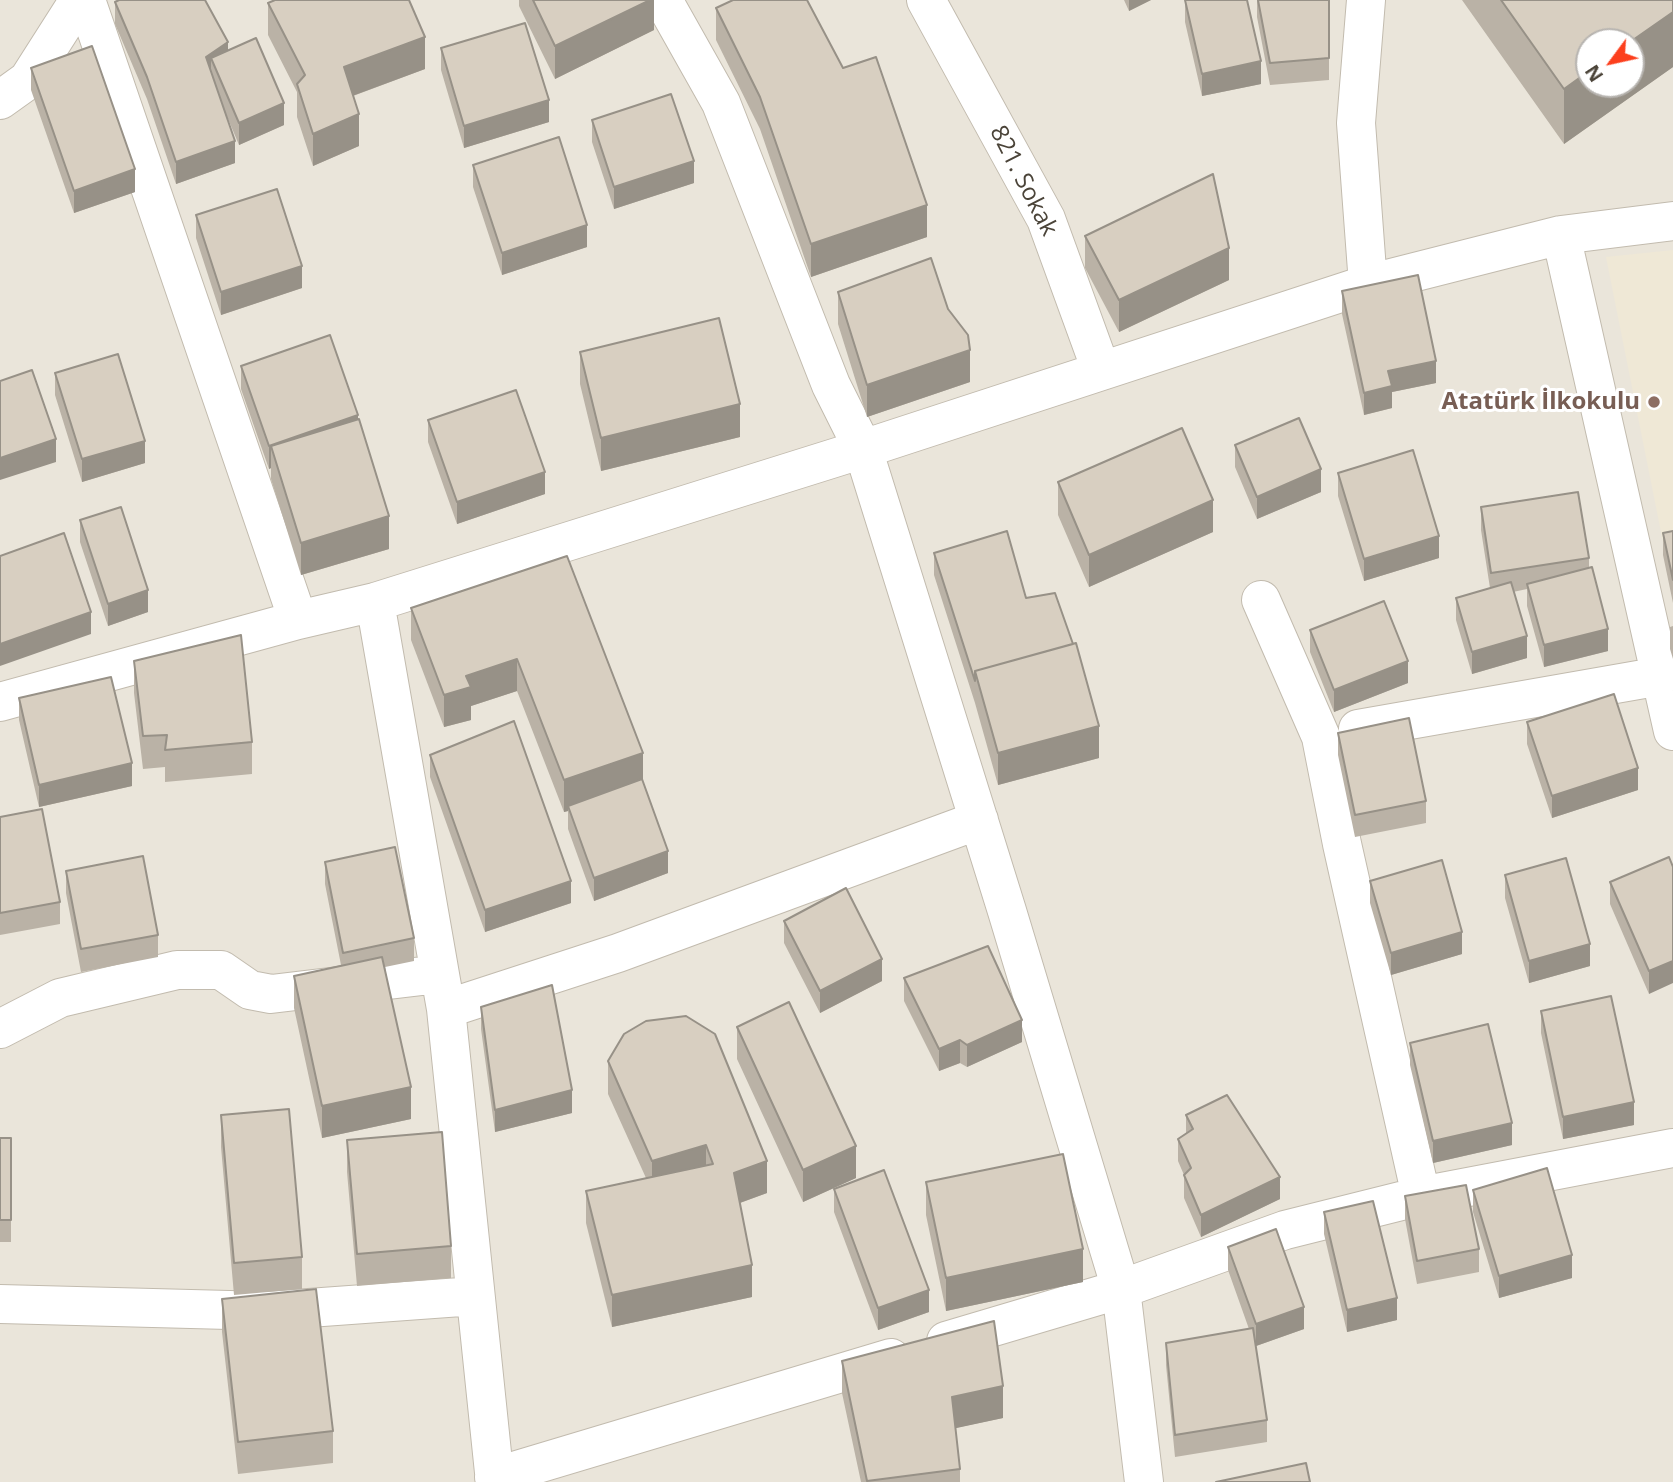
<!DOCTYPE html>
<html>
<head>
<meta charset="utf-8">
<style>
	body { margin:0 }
	#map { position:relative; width:1673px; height:1482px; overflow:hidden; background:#f6f3ec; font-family:"Open Sans",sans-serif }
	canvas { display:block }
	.north { position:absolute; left:1575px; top:28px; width:70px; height:70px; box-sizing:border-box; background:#fff; border:2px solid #b7b4b0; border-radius:50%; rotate:237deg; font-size:19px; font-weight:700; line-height:28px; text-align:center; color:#4b4439 }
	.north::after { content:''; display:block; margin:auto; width:24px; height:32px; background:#fc3f1d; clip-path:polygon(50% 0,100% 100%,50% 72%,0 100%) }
</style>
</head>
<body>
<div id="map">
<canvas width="1673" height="1482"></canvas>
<div class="north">N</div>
</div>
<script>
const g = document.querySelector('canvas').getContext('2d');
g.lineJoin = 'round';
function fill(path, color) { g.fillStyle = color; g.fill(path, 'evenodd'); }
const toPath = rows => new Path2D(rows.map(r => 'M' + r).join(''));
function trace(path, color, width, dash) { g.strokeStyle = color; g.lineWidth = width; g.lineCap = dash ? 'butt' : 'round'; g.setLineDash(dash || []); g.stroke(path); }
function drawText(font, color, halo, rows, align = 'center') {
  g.font = font + ' "Open Sans",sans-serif'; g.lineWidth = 6; g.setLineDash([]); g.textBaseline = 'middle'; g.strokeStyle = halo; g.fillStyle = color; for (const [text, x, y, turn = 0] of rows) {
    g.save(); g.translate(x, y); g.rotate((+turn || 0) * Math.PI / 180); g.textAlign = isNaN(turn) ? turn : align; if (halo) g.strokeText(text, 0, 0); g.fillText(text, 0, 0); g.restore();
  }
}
const residential = toPath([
	[0,0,1673,0,1673,1482,0,1482],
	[1589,42,1631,42,1631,84,1589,84]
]);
const education = toPath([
	[1673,250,1673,546,1664,547,1606,257]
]);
const minor = toPath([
	[86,0,298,620],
	[663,0,721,103,831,385,863,449,1007,911,1121,1289,1144,1482],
	[926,0,1046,219,1101,370],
	[1366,0,1356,123,1368,284],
	[0,100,28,80,79,0],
	[1561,235,1673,731],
	[1261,600,1321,737,1342,844,1421,1196],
	[375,602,446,1009,495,1482],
	[0,702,298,620,375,602,863,449,1368,284,1561,235,1673,221],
	[1358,729,1661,676],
	[446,1009,618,953,979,820],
	[0,1029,60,998,177,970,221,970,250,990,271,994,439,974],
	[0,1304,267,1311,475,1296],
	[946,1341,1121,1289,1285,1230,1421,1196,1673,1148],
	[494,1477,891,1358]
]);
const wall = toPath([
	[519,0,654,0,654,30,555,79,519,6],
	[1124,0,1151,0,1129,11],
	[1185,0,1261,84,1202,96,1185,22],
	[1257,0,1329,0,1329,80,1270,85,1257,17],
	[1462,0,1673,0,1673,67,1564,144],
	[115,2,228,50,284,125,239,145,226,114,235,163,176,184,147,99,115,24],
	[268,3,425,69,353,96,359,146,313,166,297,117,297,92,268,35],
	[716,8,927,237,811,277,760,129,716,40],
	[441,48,549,122,464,148,441,70],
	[31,68,135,192,74,213,31,90],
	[592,120,694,183,614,209,592,142],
	[473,165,587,247,502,275,473,187],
	[196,215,302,288,221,315,196,238],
	[1085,236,1229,280,1119,332,1085,268],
	[1342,291,1436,383,1392,392,1392,408,1364,415,1342,314],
	[838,292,970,382,867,417,838,324],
	[580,352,740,437,601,471,580,384],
	[241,366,358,420,389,549,301,575,271,479,271,468,269,469,241,389],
	[55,373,145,463,82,482,55,395],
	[428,420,545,494,457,524,428,442],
	[1235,445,1321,492,1257,519,1235,467],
	[1338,473,1439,558,1364,581,1338,496],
	[1058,482,1213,532,1089,587,1058,515],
	[1481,507,1589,558,1589,568,1608,651,1544,667,1527,606,1527,589,1513,592,1527,658,1472,674,1456,620,1456,598,1490,588,1481,530],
	[80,520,148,612,108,626,80,542],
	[1673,531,1673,603,1663,555,1663,533],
	[934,553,1026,598,1099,758,998,785,975,703,934,575],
	[567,556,643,782,668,873,594,901,568,829,568,811,564,812,517,691,471,706,471,720,444,727,411,640,411,608],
	[1673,626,1673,659,1670,649,1670,627],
	[1310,630,1408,683,1334,712,1310,652],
	[134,661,252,742,252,774,165,782,165,767,143,769,134,693],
	[19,698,132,786,39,807,19,720],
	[1527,722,1638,790,1552,818,1527,744],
	[1338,733,1426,801,1426,823,1355,837,1338,755],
	[430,755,571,903,485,932,430,777],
	[0,817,60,902,60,924,0,935],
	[1669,857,1649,994,1610,904,1610,882],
	[325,862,414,938,414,961,385,967,411,1119,322,1138,294,1008,294,976,341,965,325,884],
	[66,871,158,935,158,957,81,972,66,893],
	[1505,875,1590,966,1529,983,1505,898],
	[1370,881,1462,954,1391,975,1370,903],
	[784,921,882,981,820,1013,784,943],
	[904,978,1022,1042,967,1067,960,1063,939,1071,904,1001],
	[481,1007,572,1113,495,1132,481,1029],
	[1541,1011,1634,1125,1563,1139,1541,1033],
	[737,1027,856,1178,803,1202,737,1059],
	[1410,1043,1512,1145,1433,1163,1410,1065],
	[608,1061,767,1193,740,1203,752,1297,612,1327,586,1223,586,1191,646,1178,608,1094],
	[221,1115,302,1257,302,1289,234,1295,221,1147],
	[1186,1115,1280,1199,1201,1237,1184,1198,1184,1175,1178,1161,1178,1139,1186,1133],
	[0,1138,11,1138,11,1242,0,1242],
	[347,1140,451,1246,451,1278,357,1286,347,1172],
	[926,1182,1083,1282,946,1311,926,1215],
	[834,1189,929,1312,878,1330,834,1212],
	[1473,1190,1572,1278,1499,1298,1473,1212],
	[1405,1196,1479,1249,1479,1272,1417,1284,1405,1219],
	[1324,1212,1397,1320,1347,1332,1324,1234],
	[1228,1247,1304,1329,1256,1346,1267,1420,1267,1442,1175,1457,1166,1365,1166,1343,1249,1329,1228,1270],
	[222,1299,333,1431,333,1463,238,1474,222,1332],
	[842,1361,1003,1418,955,1428,960,1469,960,1482,861,1482,842,1393]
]);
const shadedWall = toPath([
	[650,0,654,0,654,30,555,79,555,46],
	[1129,0,1151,0,1129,11],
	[1673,12,1673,67,1564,144,1564,89,1589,71,1589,84,1631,84,1631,42],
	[425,37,425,69,344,99,344,67],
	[228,42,228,64,211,58,211,76,206,57],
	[1261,61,1261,84,1202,96,1202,74],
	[549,100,549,122,464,148,464,126],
	[284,103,284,125,239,145,239,123],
	[359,114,359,146,313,166,313,134],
	[235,141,235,163,176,184,176,162],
	[694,161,694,183,614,209,614,187],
	[135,169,135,192,74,213,74,191],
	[927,205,927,237,811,277,811,244],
	[587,225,587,247,502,275,502,253],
	[1229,248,1229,280,1119,332,1119,300],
	[302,266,302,288,221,315,221,292],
	[970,350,970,382,867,417,867,385],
	[1436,361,1436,383,1392,392,1392,408,1364,415,1364,393,1388,371],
	[740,404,740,437,601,471,601,438],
	[358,415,358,437,271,446,271,468,269,469,269,446],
	[56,439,56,462,0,480,0,458],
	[145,441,145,463,82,482,82,459],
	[1321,469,1321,492,1257,519,1257,497],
	[545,472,545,494,457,524,457,502],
	[1213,500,1213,532,1089,587,1089,555],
	[389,516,389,549,301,575,301,543],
	[1439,536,1439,558,1364,581,1364,559],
	[148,590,148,612,108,626,108,604],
	[91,612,91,634,0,666,0,644],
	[1608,629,1608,651,1544,667,1544,645],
	[1527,636,1527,658,1472,674,1472,652],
	[517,659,517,691,471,706,471,720,444,727,444,695,466,676],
	[1408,661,1408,683,1334,712,1334,690],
	[1099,726,1099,758,998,785,998,753],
	[643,753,643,785,568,806,568,811,564,812,564,780],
	[132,763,132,786,39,807,39,785],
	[1638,768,1638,790,1552,818,1552,796],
	[668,851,668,873,594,901,594,878],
	[571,881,571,903,485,932,485,910],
	[1462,932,1462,954,1391,975,1391,953],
	[1590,944,1590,966,1529,983,1529,961],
	[882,959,882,981,820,1013,820,991],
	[1673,961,1673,983,1649,994,1649,971],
	[1022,1020,1022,1042,967,1067,967,1045],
	[960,1040,960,1063,939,1071,939,1049],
	[411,1087,411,1119,322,1138,322,1106],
	[572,1090,572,1113,495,1132,495,1110],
	[1634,1102,1634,1125,1563,1139,1563,1117],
	[1512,1123,1512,1145,1433,1163,1433,1141],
	[706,1145,706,1177,652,1193,652,1161],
	[856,1146,856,1178,803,1202,803,1170],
	[767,1161,767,1193,734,1205,734,1173],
	[1280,1177,1280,1199,1201,1237,1201,1215],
	[1083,1249,1083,1282,946,1311,946,1278],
	[1572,1255,1572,1278,1499,1298,1499,1276],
	[752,1265,752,1297,612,1327,612,1295],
	[929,1290,929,1312,878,1330,878,1308],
	[1397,1298,1397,1320,1347,1332,1347,1310],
	[1304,1307,1304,1329,1256,1346,1256,1324],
	[1003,1386,1003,1418,952,1429,952,1397]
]);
const building = toPath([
	[119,0,205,0,228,42,206,57,235,141,176,162,147,77,115,2,119,0],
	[275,0,409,0,425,37,344,67,359,114,313,134,297,84,305,75,268,3,275,0],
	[533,0,650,0,555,46,533,0],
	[733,0,807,0,843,68,876,57,927,205,811,244,760,97,716,8,733,0],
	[1185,0,1247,0,1261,61,1202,74,1185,0],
	[1258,0,1329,0,1329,58,1270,63,1258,0],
	[1501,0,1673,0,1673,12,1630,42,1589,42,1589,71,1564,89,1501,0],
	[525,23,549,100,464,126,441,48,525,23],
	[256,38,284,103,239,123,211,58,256,38],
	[92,46,135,169,74,191,31,68,92,46],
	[671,94,694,161,614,187,592,120,671,94],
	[559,137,587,225,502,253,473,165,559,137],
	[1213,174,1229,248,1119,300,1085,236,1213,174],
	[277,189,302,266,221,292,196,215,277,189],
	[931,258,948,309,968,335,970,350,867,385,838,292,931,258],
	[1418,275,1436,361,1388,371,1392,386,1364,393,1342,291,1418,275],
	[719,318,740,404,601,438,580,352,719,318],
	[330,335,358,415,269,446,241,366,330,335],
	[118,354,145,441,82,459,55,373,118,354],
	[32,370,56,439,0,458,0,381,32,370],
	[516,390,545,472,457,502,428,420,516,390],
	[1299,418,1321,469,1257,497,1235,445,1299,418],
	[359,419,389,516,301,543,271,446,359,419],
	[1182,428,1213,500,1089,555,1058,482,1182,428],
	[1413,450,1439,536,1364,559,1338,473,1413,450],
	[1578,492,1589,558,1491,573,1481,507,1578,492],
	[121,507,148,590,108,604,80,520,121,507],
	[1007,531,1026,598,1055,593,1073,644,975,671,975,681,934,553,1007,531],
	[1673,531,1673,580,1663,533,1673,531],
	[64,533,91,612,0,644,0,556,64,533],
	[567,556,643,753,564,780,517,659,466,676,471,687,444,695,411,608,567,556],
	[1592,567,1608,629,1544,645,1527,584,1592,567],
	[1511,582,1527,636,1472,652,1456,598,1511,582],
	[1384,601,1408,661,1334,690,1310,630,1384,601],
	[241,635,252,742,165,750,167,735,143,736,134,661,241,635],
	[1076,643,1099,726,998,753,975,671,1076,643],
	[111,677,132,763,39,785,19,698,111,677],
	[1614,694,1638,768,1552,796,1527,722,1614,694],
	[1409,718,1426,801,1355,815,1338,733,1409,718],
	[514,721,571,881,485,910,430,755,514,721],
	[642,779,668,851,594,878,568,806,642,779],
	[42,809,60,902,0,913,0,817,42,809],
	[395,847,414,938,343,953,325,862,395,847],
	[143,856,158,935,81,949,66,871,143,856],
	[1669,857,1673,867,1673,961,1649,971,1610,882,1669,857],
	[1566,858,1590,944,1529,961,1505,875,1566,858],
	[1442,860,1462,932,1391,953,1370,881,1442,860],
	[846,888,882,959,820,991,784,921,846,888],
	[988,946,1022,1020,967,1045,960,1040,939,1049,904,978,988,946],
	[382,957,411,1087,322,1106,294,976,382,957],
	[552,985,572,1090,495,1110,481,1007,552,985],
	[1611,996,1634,1102,1563,1117,1541,1011,1611,996],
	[789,1002,856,1146,803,1170,737,1027,789,1002],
	[686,1016,715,1034,767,1161,734,1173,752,1265,612,1295,586,1191,713,1164,706,1145,652,1161,608,1061,624,1034,646,1021,686,1016],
	[1488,1024,1512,1123,1433,1141,1410,1043,1488,1024],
	[1227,1095,1280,1177,1201,1215,1184,1175,1191,1168,1178,1139,1193,1129,1186,1115,1227,1095],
	[289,1109,302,1257,234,1263,221,1115,289,1109],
	[442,1132,451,1246,357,1254,347,1140,442,1132],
	[0,1138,11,1138,11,1220,0,1220,0,1138],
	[1063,1154,1083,1249,946,1278,926,1182,1063,1154],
	[1547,1168,1572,1255,1499,1276,1473,1190,1547,1168],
	[884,1170,929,1290,878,1308,834,1189,884,1170],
	[1466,1185,1479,1249,1417,1261,1405,1196,1466,1185],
	[1373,1201,1397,1298,1347,1310,1324,1212,1373,1201],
	[1276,1229,1304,1307,1256,1324,1228,1247,1276,1229],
	[316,1289,333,1431,238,1442,222,1299,316,1289],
	[994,1321,1003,1386,952,1397,960,1469,867,1481,842,1361,994,1321],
	[1253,1328,1267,1420,1175,1435,1166,1343,1253,1328],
	[1306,1463,1310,1482,1216,1482,1306,1463]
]);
const markers = [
	[1654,402,7,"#8d6e63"]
];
const streetNames = [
	["821. Sokak",1023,181,63]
];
const educationNames = [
	["Atatürk İlkokulu",1640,402]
];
fill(residential, '#eae5da');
fill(education, '#efe8d6');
trace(minor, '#c2bbae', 40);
trace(minor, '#fff', 38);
fill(wall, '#bab2a6');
fill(shadedWall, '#979187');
fill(building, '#d8cfc1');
trace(building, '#979187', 2);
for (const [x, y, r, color] of markers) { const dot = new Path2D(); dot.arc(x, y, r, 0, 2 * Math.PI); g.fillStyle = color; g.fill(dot); trace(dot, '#fff', 2.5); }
drawText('24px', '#4b4439', '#fff', streetNames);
drawText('bold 24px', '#785e54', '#fff', educationNames, 'right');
</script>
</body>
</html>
